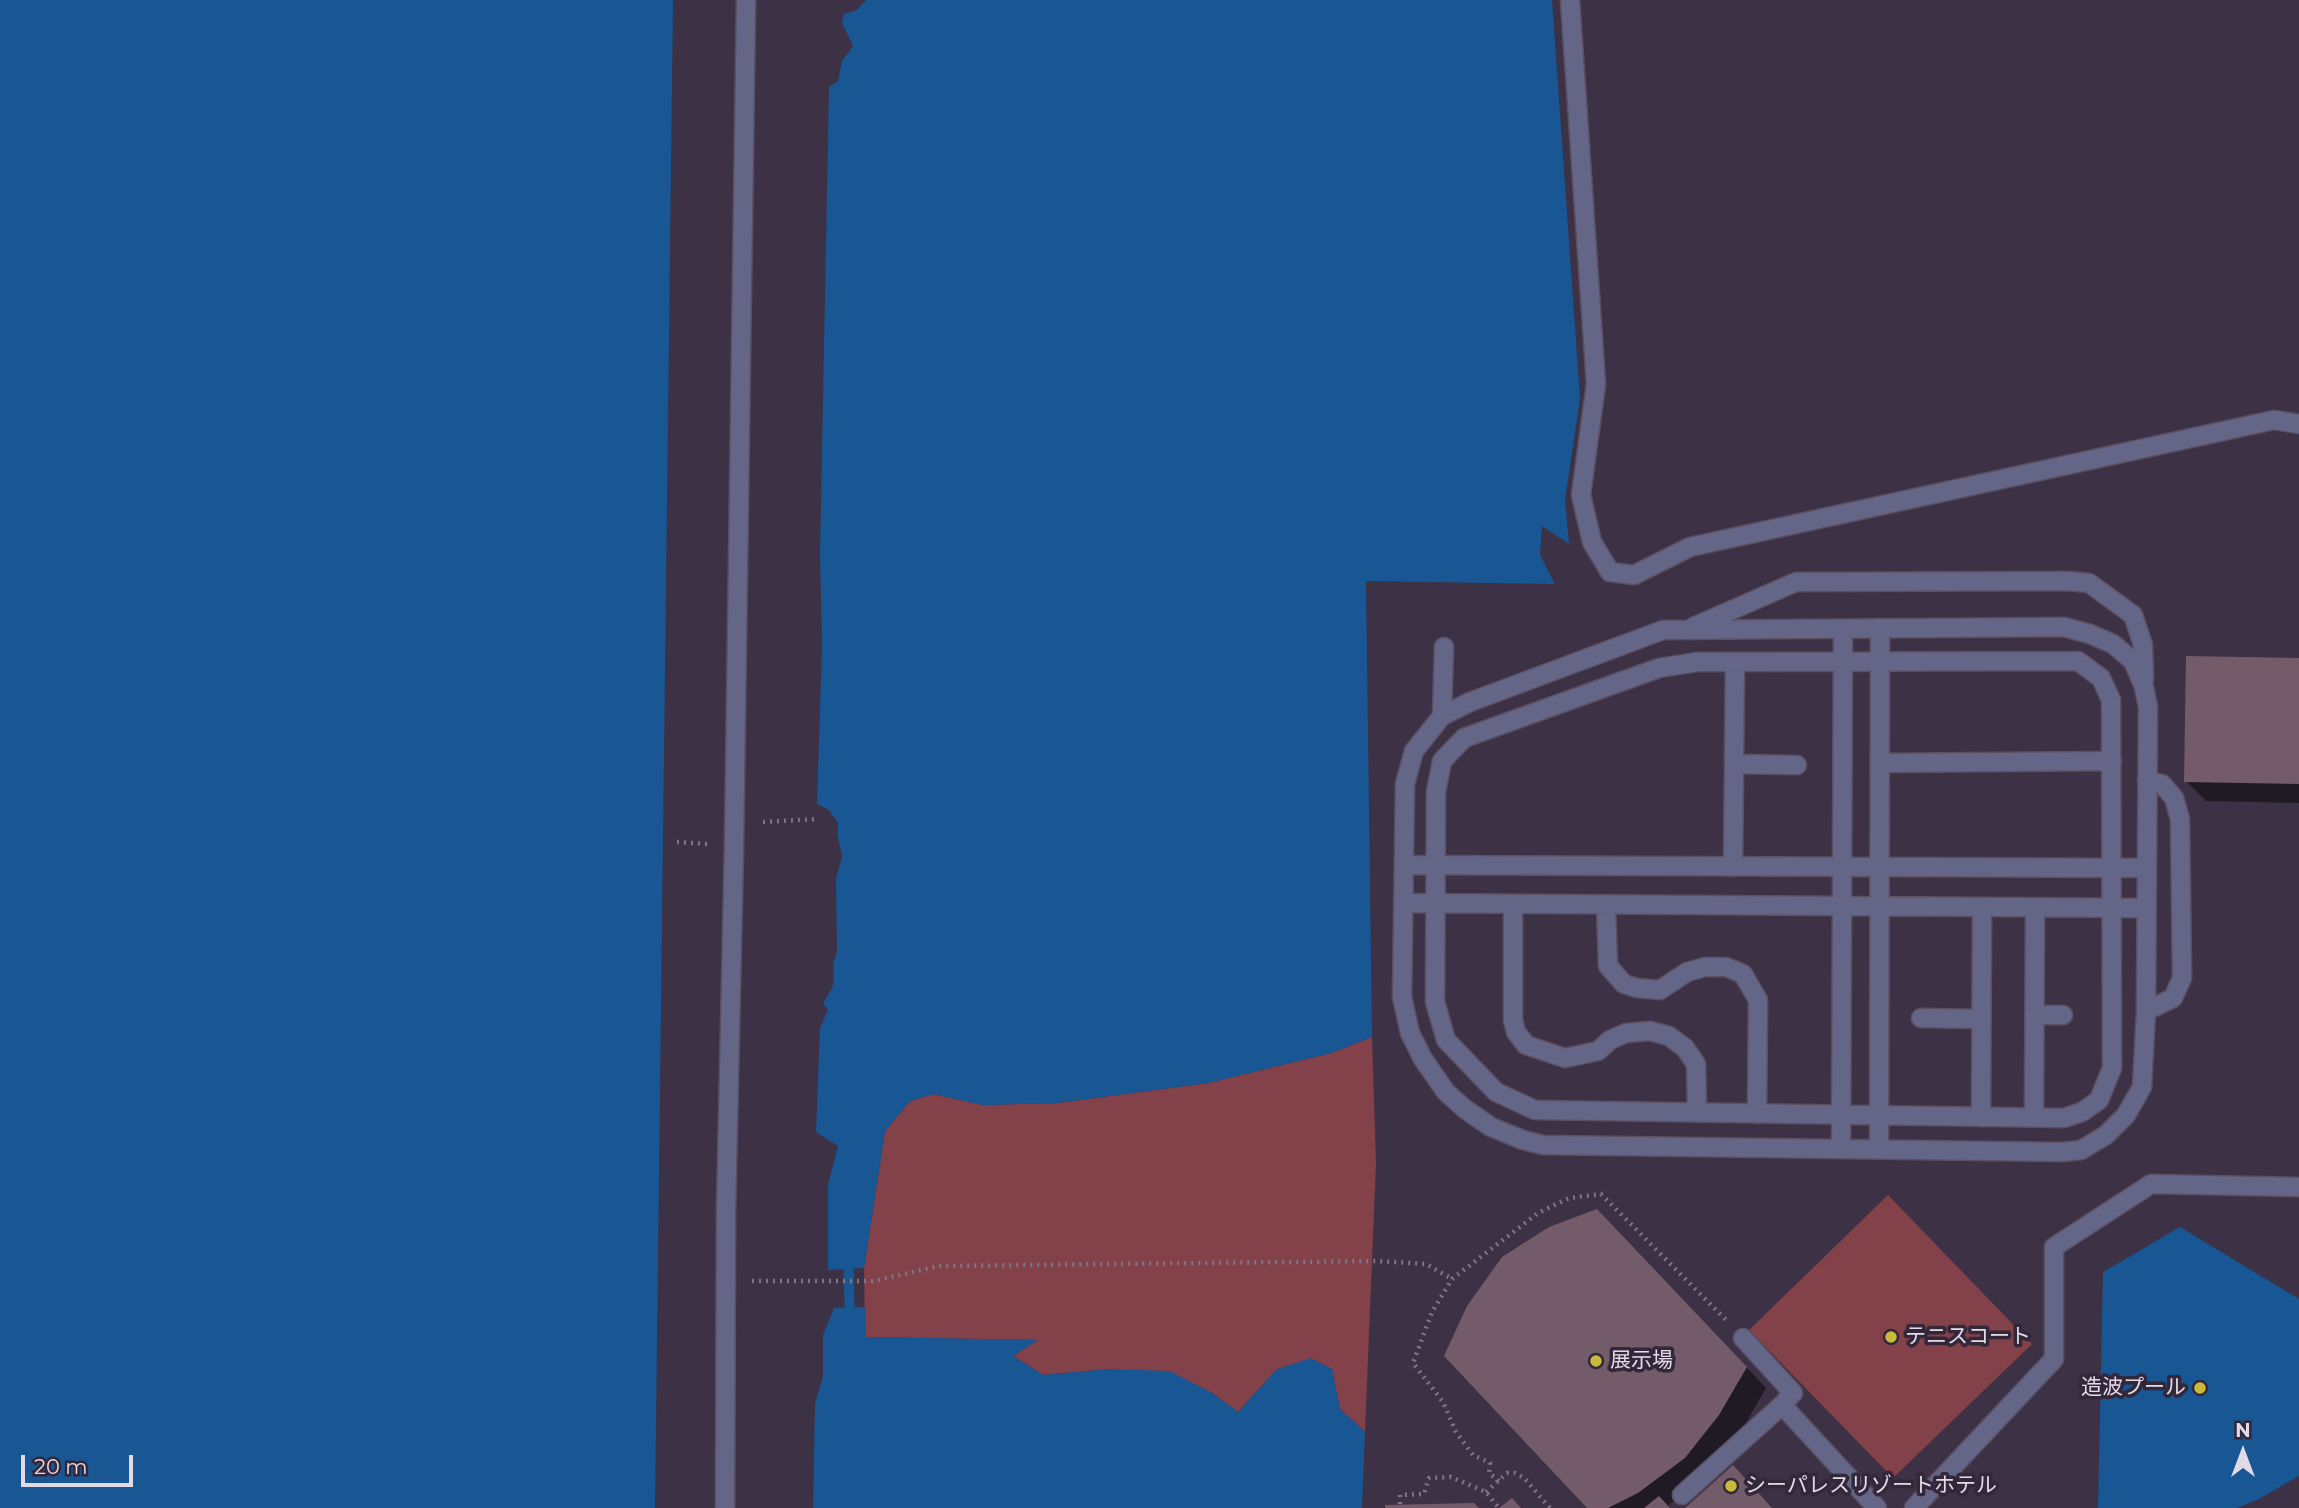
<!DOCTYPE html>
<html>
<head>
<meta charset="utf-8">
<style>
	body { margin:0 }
	#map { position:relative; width:2299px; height:1508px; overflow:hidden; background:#3d3145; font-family:Montserrat,sans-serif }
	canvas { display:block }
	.north { position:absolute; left:2208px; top:1417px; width:70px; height:70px; -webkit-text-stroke:5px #33273a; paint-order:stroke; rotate:0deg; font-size:19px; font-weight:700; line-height:28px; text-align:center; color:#e2dae7 }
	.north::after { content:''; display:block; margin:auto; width:24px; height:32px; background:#e2dae7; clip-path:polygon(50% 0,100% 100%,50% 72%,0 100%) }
	.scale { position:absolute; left:21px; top:1455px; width:112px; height:32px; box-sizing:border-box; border:4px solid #e2dae7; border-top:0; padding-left:9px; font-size:21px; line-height:24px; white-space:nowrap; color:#e2dae7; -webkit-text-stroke:5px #33273a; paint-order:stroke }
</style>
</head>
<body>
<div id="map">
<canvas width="2299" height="1508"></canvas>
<div class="north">N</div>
<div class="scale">20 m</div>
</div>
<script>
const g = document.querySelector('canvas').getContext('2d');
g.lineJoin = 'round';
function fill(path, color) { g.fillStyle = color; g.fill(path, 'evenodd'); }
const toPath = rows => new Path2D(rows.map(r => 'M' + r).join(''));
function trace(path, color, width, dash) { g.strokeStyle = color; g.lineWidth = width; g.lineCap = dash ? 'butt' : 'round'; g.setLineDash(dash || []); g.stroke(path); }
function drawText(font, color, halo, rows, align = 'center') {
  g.font = font + ' Montserrat,"Noto Sans JP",sans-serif'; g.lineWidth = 7; g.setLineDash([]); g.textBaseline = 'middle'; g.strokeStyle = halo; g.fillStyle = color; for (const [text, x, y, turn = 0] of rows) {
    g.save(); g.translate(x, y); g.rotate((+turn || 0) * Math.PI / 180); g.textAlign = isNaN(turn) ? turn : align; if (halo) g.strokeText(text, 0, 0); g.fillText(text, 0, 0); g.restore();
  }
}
const green = toPath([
	[1372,1037,1376,1163,1365,1432,1340,1409,1332,1369,1277,1369,1238,1412,1212,1393,1109,1369,1043,1375,1013,1356,1037,1340,865,1337,864,1268,885,1131,910,1101,933,1094,983,1105,1057,1103,1208,1083,1331,1053],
	[1888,1195,2032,1344,1893,1478,1749,1330]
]);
const water = toPath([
	[0,0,673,0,655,1508,0,1508],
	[866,0,1552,0,1580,398,1565,500,1569,544,1542,526,1540,555,1555,584,1366,581,1372,1037,1331,1053,1208,1083,1057,1103,983,1105,933,1094,910,1101,885,1131,864,1268,828,1270,828,1184,838,1146,816,1132,820,1028,828,1010,823,1003,832,988,834,980,833,964,837,952,836,879,842,856,838,837,838,823,829,810,817,804,822,645,820,555,829,87,838,81,842,61,853,46,842,23,844,14,857,10],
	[2180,1227,2299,1299,2299,1476,2259,1499,2237,1508,2098,1508,2103,1272],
	[865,1307,866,1337,1038,1340,1013,1356,1043,1375,1109,1369,1170,1371,1212,1393,1238,1412,1277,1369,1311,1358,1332,1369,1340,1409,1365,1432,1362,1508,813,1508,815,1403,823,1376,823,1335,834,1308]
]);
const shadow = toPath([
	[2299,660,2299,803,2206,801,2186,781],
	[1617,1231,1766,1388,1739,1435,1705,1478,1667,1506,1669,1508,1590,1508]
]);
const stream = toPath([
	[848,1254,850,1319]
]);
const building = toPath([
	[2186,656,2299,658,2299,784,2184,782],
	[1597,1209,1747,1367,1719,1415,1685,1458,1638,1493,1608,1508,1587,1508,1444,1356,1467,1306,1502,1257,1549,1227],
	[1733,1465,1772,1508,1685,1508],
	[1659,1496,1670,1508,1644,1508],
	[1512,1498,1521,1508,1499,1508],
	[1474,1503,1479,1508,1385,1508,1385,1505]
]);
const path = toPath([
	[763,822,817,819],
	[677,842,708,844],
	[752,1281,874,1281,938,1266,1378,1261,1426,1264,1452,1279],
	[1499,1481,1489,1473,1490,1463,1473,1455,1456,1432,1443,1402,1413,1363,1432,1312,1452,1279,1538,1213,1569,1198,1601,1194,1726,1320],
	[1486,1492,1507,1473,1515,1473,1524,1478,1550,1508],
	[1400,1504,1400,1495,1424,1494,1429,1478,1451,1477,1486,1492,1499,1508]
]);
const lane = toPath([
	[1693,627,1796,582,2068,581,2089,583,2133,615,2143,645,2144,679],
	[2064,627,2090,634,2113,644,2133,661,2144,687,2148,707,2146,1011,2142,1087,2126,1115,2106,1135,2081,1150,2063,1152,1543,1145,1523,1140,1491,1127,1465,1109,1446,1092,1423,1059,1410,1033,1402,997,1405,784,1414,751,1442,716,1470,702,1663,630,2064,627],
	[2078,661,2101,678,2111,700,2112,1068,2099,1100,2082,1112,2064,1118,1535,1110,1496,1092,1446,1040,1435,1002,1436,792,1442,761,1464,738,1659,668,1697,662,2078,661],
	[1442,716,1444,647],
	[1880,763,2112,761],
	[1734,764,1797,765],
	[1404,865,2146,868],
	[1733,867,1735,662],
	[1403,903,2146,908],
	[1513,904,1513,1020,1516,1032,1526,1045,1565,1058,1598,1051,1610,1040,1626,1033,1650,1031,1669,1036,1685,1048,1696,1064,1697,1112],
	[1606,906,1608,966,1624,984,1637,988,1660,990,1687,972,1705,967,1726,967,1743,974,1758,1000,1757,1114],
	[2146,1011,2173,998,2182,978,2180,819,2174,798,2162,784,2147,781],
	[2034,1015,2063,1015],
	[1921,1018,1981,1019],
	[1981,1117,1982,908],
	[2034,1117,2035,908],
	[1841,1148,1843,629],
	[1879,1149,1880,628],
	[1743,1338,1793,1393,1782,1405,1877,1508],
	[1682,1495,1782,1405],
	[1914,1508,2054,1359,2054,1247,2151,1184,2299,1187]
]);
const street = toPath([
	[1570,0,1596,384,1581,495,1592,542,1610,572,1634,575,1690,547,2274,420,2299,424],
	[725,1508,726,1211,734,847,746,0]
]);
const markers = [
	[1891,1337,7,"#c8bb3b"],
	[1596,1361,7,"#c8bb3b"],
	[2200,1388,7,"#c8bb3b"],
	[1731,1486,7,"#c8bb3b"]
];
const poiNames = [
	["テニスコート",1905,1337],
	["展示場",1610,1361],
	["造波プール",2186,1388,"right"],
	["シーパレスリゾートホテル",1745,1486]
];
fill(green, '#83414a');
fill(water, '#185694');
fill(shadow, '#0007');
trace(stream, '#185694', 10);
fill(building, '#735b69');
trace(lane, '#5b4f62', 21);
trace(street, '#5b4f62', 21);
trace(path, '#807587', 4.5, [2, 5]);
trace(lane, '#646688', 18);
trace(street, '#646688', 18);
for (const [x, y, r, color] of markers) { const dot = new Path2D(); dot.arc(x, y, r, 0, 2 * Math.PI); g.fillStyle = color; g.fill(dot); trace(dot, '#33273a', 2.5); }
drawText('21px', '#e2dae7', '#33273a', poiNames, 'left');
</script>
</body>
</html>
